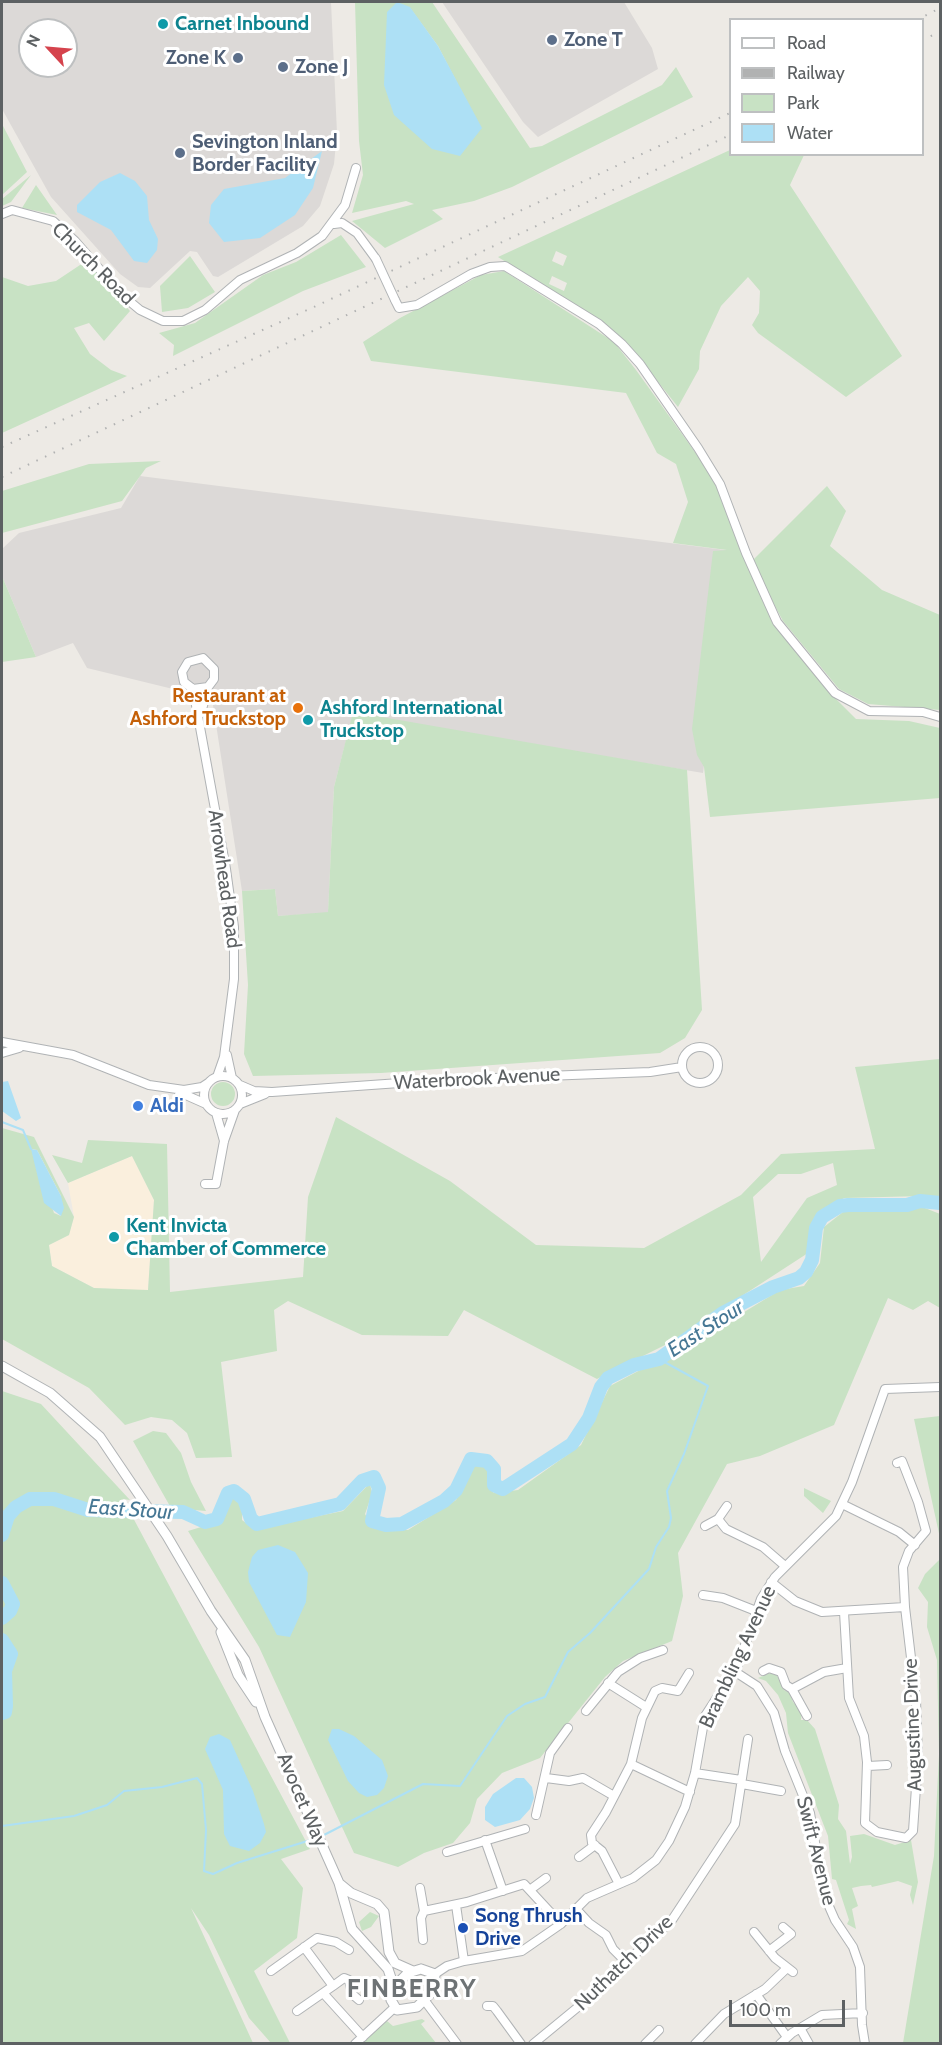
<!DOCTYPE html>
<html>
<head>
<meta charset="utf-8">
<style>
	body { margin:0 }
	#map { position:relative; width:942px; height:2045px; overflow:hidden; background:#edeae5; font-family:Cabin,sans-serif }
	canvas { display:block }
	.frame { position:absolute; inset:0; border:3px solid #5d6163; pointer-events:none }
	.legend { position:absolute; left:729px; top:18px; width:195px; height:138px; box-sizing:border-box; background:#fff; border:2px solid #bec0c1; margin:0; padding:8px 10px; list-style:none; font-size:18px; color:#5d6163 }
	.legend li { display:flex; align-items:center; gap:12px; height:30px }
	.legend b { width:30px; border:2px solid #bec0c1 }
	.north { position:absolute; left:18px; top:18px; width:60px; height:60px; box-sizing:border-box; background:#fff; border:2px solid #bec0c1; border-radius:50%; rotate:296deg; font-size:16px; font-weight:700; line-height:24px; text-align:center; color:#5d6163 }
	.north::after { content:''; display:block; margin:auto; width:21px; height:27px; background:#d5434d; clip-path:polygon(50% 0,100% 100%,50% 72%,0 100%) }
	.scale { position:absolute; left:729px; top:2000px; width:116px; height:27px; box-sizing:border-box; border:3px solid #5d6163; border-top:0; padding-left:8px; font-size:18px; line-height:21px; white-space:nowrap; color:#5d6163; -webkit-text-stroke:4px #fff; paint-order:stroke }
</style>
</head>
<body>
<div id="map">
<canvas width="942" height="2045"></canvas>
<div class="frame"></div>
<ul class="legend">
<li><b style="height:8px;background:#fff"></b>Road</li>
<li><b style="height:8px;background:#b1b2b2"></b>Railway</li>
<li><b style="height:16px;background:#c8e2c4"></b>Park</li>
<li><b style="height:16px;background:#ade0f5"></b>Water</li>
</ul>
<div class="north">N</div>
<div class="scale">100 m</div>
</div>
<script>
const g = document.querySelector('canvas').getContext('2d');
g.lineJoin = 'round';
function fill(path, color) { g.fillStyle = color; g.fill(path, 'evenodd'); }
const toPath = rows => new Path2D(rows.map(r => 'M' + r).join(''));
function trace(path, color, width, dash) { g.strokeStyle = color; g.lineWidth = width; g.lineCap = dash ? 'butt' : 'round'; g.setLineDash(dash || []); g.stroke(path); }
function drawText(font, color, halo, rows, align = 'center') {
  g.font = font + ' Cabin,sans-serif'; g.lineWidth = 6; g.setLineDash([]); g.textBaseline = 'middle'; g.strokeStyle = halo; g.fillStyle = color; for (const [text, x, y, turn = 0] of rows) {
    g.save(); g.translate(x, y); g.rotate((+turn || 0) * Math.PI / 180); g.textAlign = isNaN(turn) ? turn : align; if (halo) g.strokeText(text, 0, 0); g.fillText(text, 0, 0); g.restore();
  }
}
const commercial = toPath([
	[132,1156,154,1200,148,1291,94,1288,52,1266,49,1245,69,1235,74,1217,68,1183]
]);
const industrial = toPath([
	[2,2,331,2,337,133,334,164,320,206,303,226,218,277,213,276,197,252,190,251,150,288,138,287,120,274,51,197,2,109],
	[30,30,66,30,66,66,30,66],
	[442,2,624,2,652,48,658,69,538,137,523,122],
	[140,476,733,551,703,773,353,714,334,787,328,913,278,916,275,889,242,891,213,705,184,699,173,689,87,668,73,643,36,657,2,576,2,549,19,533,121,508]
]);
const green = toPath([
	[355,2,432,2,530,148,542,146,662,85,676,67,693,97,512,187,474,201,432,210,443,219,385,248,352,221,414,204,406,201,352,213,363,175,359,141],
	[410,8,438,46,470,108],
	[2,124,27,172,2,195],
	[730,150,730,154,804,155,790,185,902,356,846,397,758,333,752,325,759,313,760,291,748,277,721,306,700,351,699,369,678,407,627,343,579,308,498,257],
	[556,251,567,256,563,266,552,261],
	[552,276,567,283,564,291,549,284],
	[31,175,11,202,2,206,2,199],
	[36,185,57,215,22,208],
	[341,235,366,267,303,291,173,356,174,345,159,333,195,323,263,275,296,262],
	[190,256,215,292,188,308,162,312,160,286],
	[86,261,130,311,104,341,89,323,74,328,90,354,111,370,127,376,2,433,2,277,28,286,56,281],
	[504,271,614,342,636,370,718,484,774,623,827,690,856,719,909,721,940,728,940,798,710,817,704,767,697,755,692,729,713,551,727,550,673,543,688,502,676,464,657,453,626,393,371,361,363,342,400,318,481,275],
	[161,461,146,468,122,501,2,533,2,491,89,464],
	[827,486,846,511,830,546,882,590,940,615,940,710,868,704,839,689,783,621,751,562],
	[2,576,36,657,2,662],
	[353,712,687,770,702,1010,685,1038,660,1053,381,1073,253,1076,244,1054,248,985,242,891,275,889,278,916,328,912,334,787],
	[940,1059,940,1198,923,1196,844,1198,812,1223,808,1253,671,1342,597,1379,464,1310,448,1336,362,1335,288,1301,274,1310,277,1351,221,1362,232,1457,196,1458,187,1433,172,1420,151,1417,125,1425,89,1388,2,1339,2,1128,34,1137,74,1217,69,1235,49,1245,52,1266,94,1288,148,1290,154,1200,132,1156,68,1183,52,1155,82,1163,88,1140,167,1144,170,1292,303,1277,308,1197,336,1117,450,1181,536,1245,644,1248,741,1195,781,1154,875,1149,855,1067],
	[32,1149,37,1150,61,1196,61,1216,54,1213],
	[833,1163,837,1185,807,1198,761,1262,753,1197,778,1174,801,1174],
	'211 1094a12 12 0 1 1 24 0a12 12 0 1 1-24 0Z',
	[920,1206,940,1214,940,1308,928,1301,913,1310,888,1298,834,1425,760,1456,727,1464,678,1553,683,1596,672,1641,623,1661,605,1677,540,1758,502,1773,477,1799,470,1823,453,1843,424,1853,398,1867,354,1853,259,1647,188,1531,221,1521,234,1495,242,1503,242,1520,254,1529,343,1511,370,1483,372,1494,365,1514,372,1526,408,1530,456,1500,472,1464,485,1466,490,1472,487,1485,494,1493,518,1490,581,1445,610,1386,644,1368,668,1359,780,1290,804,1286,820,1263,824,1227,843,1212],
	[2,1391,41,1404,130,1500,123,1499,310,1849,281,1859,303,1888,297,1938,254,1971,290,2043,271,2043,249,2018,209,1935,191,1908,253,2043,2,2044],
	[940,1416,940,1538,914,1419],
	[153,1431,166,1433,181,1453,191,1482,206,1511,171,1508,133,1441],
	[804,1488,831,1501,823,1513,804,1496],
	[940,1559,940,2043,903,2043,934,1856,939,1754,937,1660,927,1627,928,1602,918,1588,925,1574],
	[775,1671,784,1690,790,1693,793,1702,802,1711,801,1720,807,1720,815,1729,839,1805,838,1819,846,1831,850,1864,852,1857,850,1836,864,1834,895,1845,911,1840,918,1882,913,1905,910,1895,912,1886,898,1881,872,1887,871,1885,861,1886,852,1888,858,1906,852,1909,856,1929,847,1924,849,1920,836,1880,832,1879,828,1836,788,1733,786,1713,778,1695,766,1681,758,1678],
	[370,1912,379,1916,371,1927,362,1931,359,1922],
	[422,2019,425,2021,421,2024,436,2043,358,2044,387,2021,393,2026]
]);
const water = toPath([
	[397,2,410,7,438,46,482,128,460,156,432,149,394,115,384,85,387,12],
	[322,151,313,188,295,215,260,238,224,242,209,223,211,205,224,189,285,178],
	[120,173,135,181,147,196,149,220,158,239,157,250,147,263,134,261,111,230,77,212,77,205,100,182],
	[8,1081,21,1118,16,1121,2,1111,2,1082],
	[31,1149,37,1150,61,1196,64,1208,61,1216,44,1203],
	[278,1545,295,1552,308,1573,306,1602,290,1637,277,1635,249,1582,248,1572,252,1557,258,1550],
	[332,1729,339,1729,354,1736,382,1760,388,1776,384,1788,377,1795,367,1797,359,1793,348,1781,328,1740],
	[219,1734,230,1740,253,1791,264,1824,266,1832,260,1843,249,1851,230,1846,224,1834,223,1790,205,1749,210,1737],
	[516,1778,524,1778,532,1787,534,1798,530,1809,520,1820,495,1827,485,1820,485,1807,493,1794]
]);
const stream = toPath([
	[2,1122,23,1130,31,1149],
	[2,1826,74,1816,107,1805,124,1791,162,1787,197,1778,202,1784,206,1830,204,1871,213,1874,237,1863,317,1838],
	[322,1836,423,1784,460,1786,507,1716,525,1704,545,1697,568,1652,590,1633,649,1569,656,1547,669,1527,671,1518,667,1491,684,1454,708,1386,659,1359]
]);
const river = toPath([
	[2,1535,8,1516,16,1507,30,1499,54,1499,88,1510,183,1512,205,1522,217,1519,228,1493,234,1491,244,1499,251,1519,257,1524,340,1504,362,1481,374,1477,379,1488,372,1521,386,1525,402,1524,444,1501,456,1490,471,1459,487,1461,494,1469,494,1485,503,1489,572,1444,589,1418,601,1387,608,1378,634,1365,659,1359,723,1313,773,1287,799,1278,806,1272,812,1260,816,1228,822,1217,840,1206,848,1205,907,1205,920,1201,940,1203],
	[2,1583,13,1604,10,1611,2,1618],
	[2,1640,11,1654,5,1671,6,1706,5,1712,2,1713]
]);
const minor = toPath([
	[2,214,12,210,53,221,75,241,122,295,140,310,163,321,183,321,205,310,240,280,297,253,322,236,345,205,356,168],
	[334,224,342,223,357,233,376,259],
	[395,300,399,308,417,305,471,274,490,267,505,266,599,324,622,344,640,364,698,448,720,484,746,553,777,622,835,693,869,711,923,712,940,717],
	[193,689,226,869,234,927,234,979,224,1057,217,1077],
	[201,713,208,687,214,679,214,669,203,658,188,662,182,672,184,682,193,689,208,687],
	[2,1042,73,1055,149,1085,184,1090,202,1087,208,1083],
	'682 1065a18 18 0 1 1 36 0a18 18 0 1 1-36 0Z',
	[2,1053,19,1048],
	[227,1055,232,1078],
	'204 1095a19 19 0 1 1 38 0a19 19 0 1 1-38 0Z',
	[240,1085,254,1091,272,1092,442,1080,650,1072,682,1067],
	[179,1092,206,1104],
	[240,1104,265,1094],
	[216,1113,224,1141],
	[205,1184,216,1184,224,1141,235,1110],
	[842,1504,899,1532,915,1545],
	[718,1519,726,1529,763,1547,785,1566],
	[705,1526,718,1519,727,1506],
	[771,1582,795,1601,822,1612,905,1607],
	[703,1595,723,1598,756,1611],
	[844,1612,849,1698,864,1736,867,1762,865,1823,877,1832,906,1838,913,1831,918,1758,916,1700,905,1607,903,1567,909,1551,926,1531,918,1502,902,1461,897,1463],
	[734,1671,757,1686,774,1713,785,1751,810,1813,824,1895,835,1920,853,1947,860,1967,862,2025,865,2044],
	[763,1671,769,1668,781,1672,786,1685,792,1689,807,1716],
	[608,1683,646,1707],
	[792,1689,824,1672,847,1668],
	[586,1711,618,1672,640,1658,663,1650],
	[631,1764,690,1792],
	[868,1766,887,1765],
	[695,1773,741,1780],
	[546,1778,569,1781,583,1778,614,1796],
	[742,1784,781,1791],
	[536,1815,550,1753,568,1728],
	[485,1840,503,1891],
	[447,1852,525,1829],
	[579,1857,595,1845],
	[619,1884,602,1851,592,1843,591,1835,606,1812,631,1764,642,1718,655,1691,662,1688,678,1691,689,1673],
	[420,1888,424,1911,467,1902,524,1884,561,1924],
	[531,1889,546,1878],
	[456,1905,464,1961],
	[576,1909,589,1923,606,1935,613,1949,626,1962],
	[754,1932,775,1958,793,1972],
	[423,1940,421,1918,424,1911],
	[769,1951,791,1934,783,1927],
	[271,1971,317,1938,336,1942,349,1950],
	[435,1974,447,1966,464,1961,522,1951,561,1924,587,1898,633,1878,656,1860,669,1841,685,1807,695,1773,705,1716,738,1665,761,1599,775,1577,836,1516,852,1482,885,1389,940,1387],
	[333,1986,344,1978,349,1980,352,1994,359,2000],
	[324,1994,363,2037],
	[756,1994,787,2037],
	[425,2001,457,2044],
	[487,2006,493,2006,497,2011,521,2044],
	[297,2011,333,1986,304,1947],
	[800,2028,809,2044],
	[355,2044,394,2008],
	[533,2044,578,2007,672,1920,735,1824,748,1739],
	[645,2044,659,2030],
	[695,2044,724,2014,765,1989,786,1969],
	[780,2044,792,2033,822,2015,863,2013]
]);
const tertiary = toPath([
	[2,1366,50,1393,100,1437,167,1536,211,1611,245,1660,265,1717,339,1883,352,1929,388,1969,394,1987],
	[221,1632,238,1675,256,1702],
	[340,1884,351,1893,377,1904,384,1912,389,1952,395,1963,413,1971],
	[421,1969,435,1974,434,1990,417,2007,397,2010,391,2000,394,1987,408,1973,421,1969]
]);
const rail = toPath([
	[917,20,940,8],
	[922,40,940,32],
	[2,447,316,306,730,113],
	[2,477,730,135]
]);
const minorBridge = toPath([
	[376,259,395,300]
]);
const markers = [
	[163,24,6,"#0f9aa8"],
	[552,40,6,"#5c6f8a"],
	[238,58,6,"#5c6f8a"],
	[283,67,6,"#5c6f8a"],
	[180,153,6,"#5c6f8a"],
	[298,708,6,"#e8710a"],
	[308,720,6,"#0f9aa8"],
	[138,1106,6,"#3f7fe0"],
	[114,1237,6,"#0f9aa8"],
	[463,1928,6,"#1a4fb4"]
];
const cultureNames = [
	["Carnet Inbound",175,24],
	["Ashford International",320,708],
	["Truckstop",320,731],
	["Kent Invicta",126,1226],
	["Chamber of Commerce",126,1249]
];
const serviceNames = [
	["Zone T",564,40],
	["Zone K",226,58,"right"],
	["Zone J",295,67],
	["Sevington Inland",192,142],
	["Border Facility",192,165]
];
const streetNames = [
	["Church Road",93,264,45],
	["Arrowhead Road",224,879,82],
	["Waterbrook Avenue",477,1079,-3],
	["Brambling Avenue",738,1657,-65],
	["Augustine Drive",913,1725,-92],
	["Avocet Way",302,1800,67],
	["Swift Avenue",816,1851,76],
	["Nuthatch Drive",624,1963,-44]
];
const foodNames = [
	["Restaurant at",286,696],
	["Ashford Truckstop",286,719]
];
const shopNames = [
	["Aldi",150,1106]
];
const transitNames = [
	["Song Thrush",475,1916],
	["Drive",475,1939]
];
const waterNames = [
	["East Stour",706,1329,-33],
	["East Stour",131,1510,4]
];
const districtNames = [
	["FINBERRY",412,1989]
];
fill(commercial, '#faefdd');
fill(industrial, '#dcd9d7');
fill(green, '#c8e2c4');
fill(water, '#ade0f5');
trace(stream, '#ade0f5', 2);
trace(river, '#ade0f5', 14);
trace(minor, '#b0b3b5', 10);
trace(tertiary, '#b0b3b5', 11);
trace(minor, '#fff', 8);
trace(tertiary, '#fff', 9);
trace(rail, '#b1b2b2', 2, [1.5, 8]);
trace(minorBridge, '#b0b3b5', 10, []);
trace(minorBridge, '#fff', 8);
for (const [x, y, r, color] of markers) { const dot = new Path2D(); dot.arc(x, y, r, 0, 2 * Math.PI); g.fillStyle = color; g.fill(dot); trace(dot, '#fff', 2); }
drawText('bold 20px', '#0d838f', '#fff', cultureNames, 'left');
drawText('bold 20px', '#4e5e75', '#fff', serviceNames, 'left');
drawText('20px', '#5d6163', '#fff', streetNames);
drawText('bold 20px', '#c56008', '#fff', foodNames, 'right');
drawText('bold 20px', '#366cbe', '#fff', shopNames, 'left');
drawText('bold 20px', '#164399', '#fff', transitNames, 'left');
drawText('italic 21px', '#467794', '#fff', waterNames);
g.letterSpacing = '1.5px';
drawText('bold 26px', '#6e7375', '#fff', districtNames);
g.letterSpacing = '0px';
</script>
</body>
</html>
